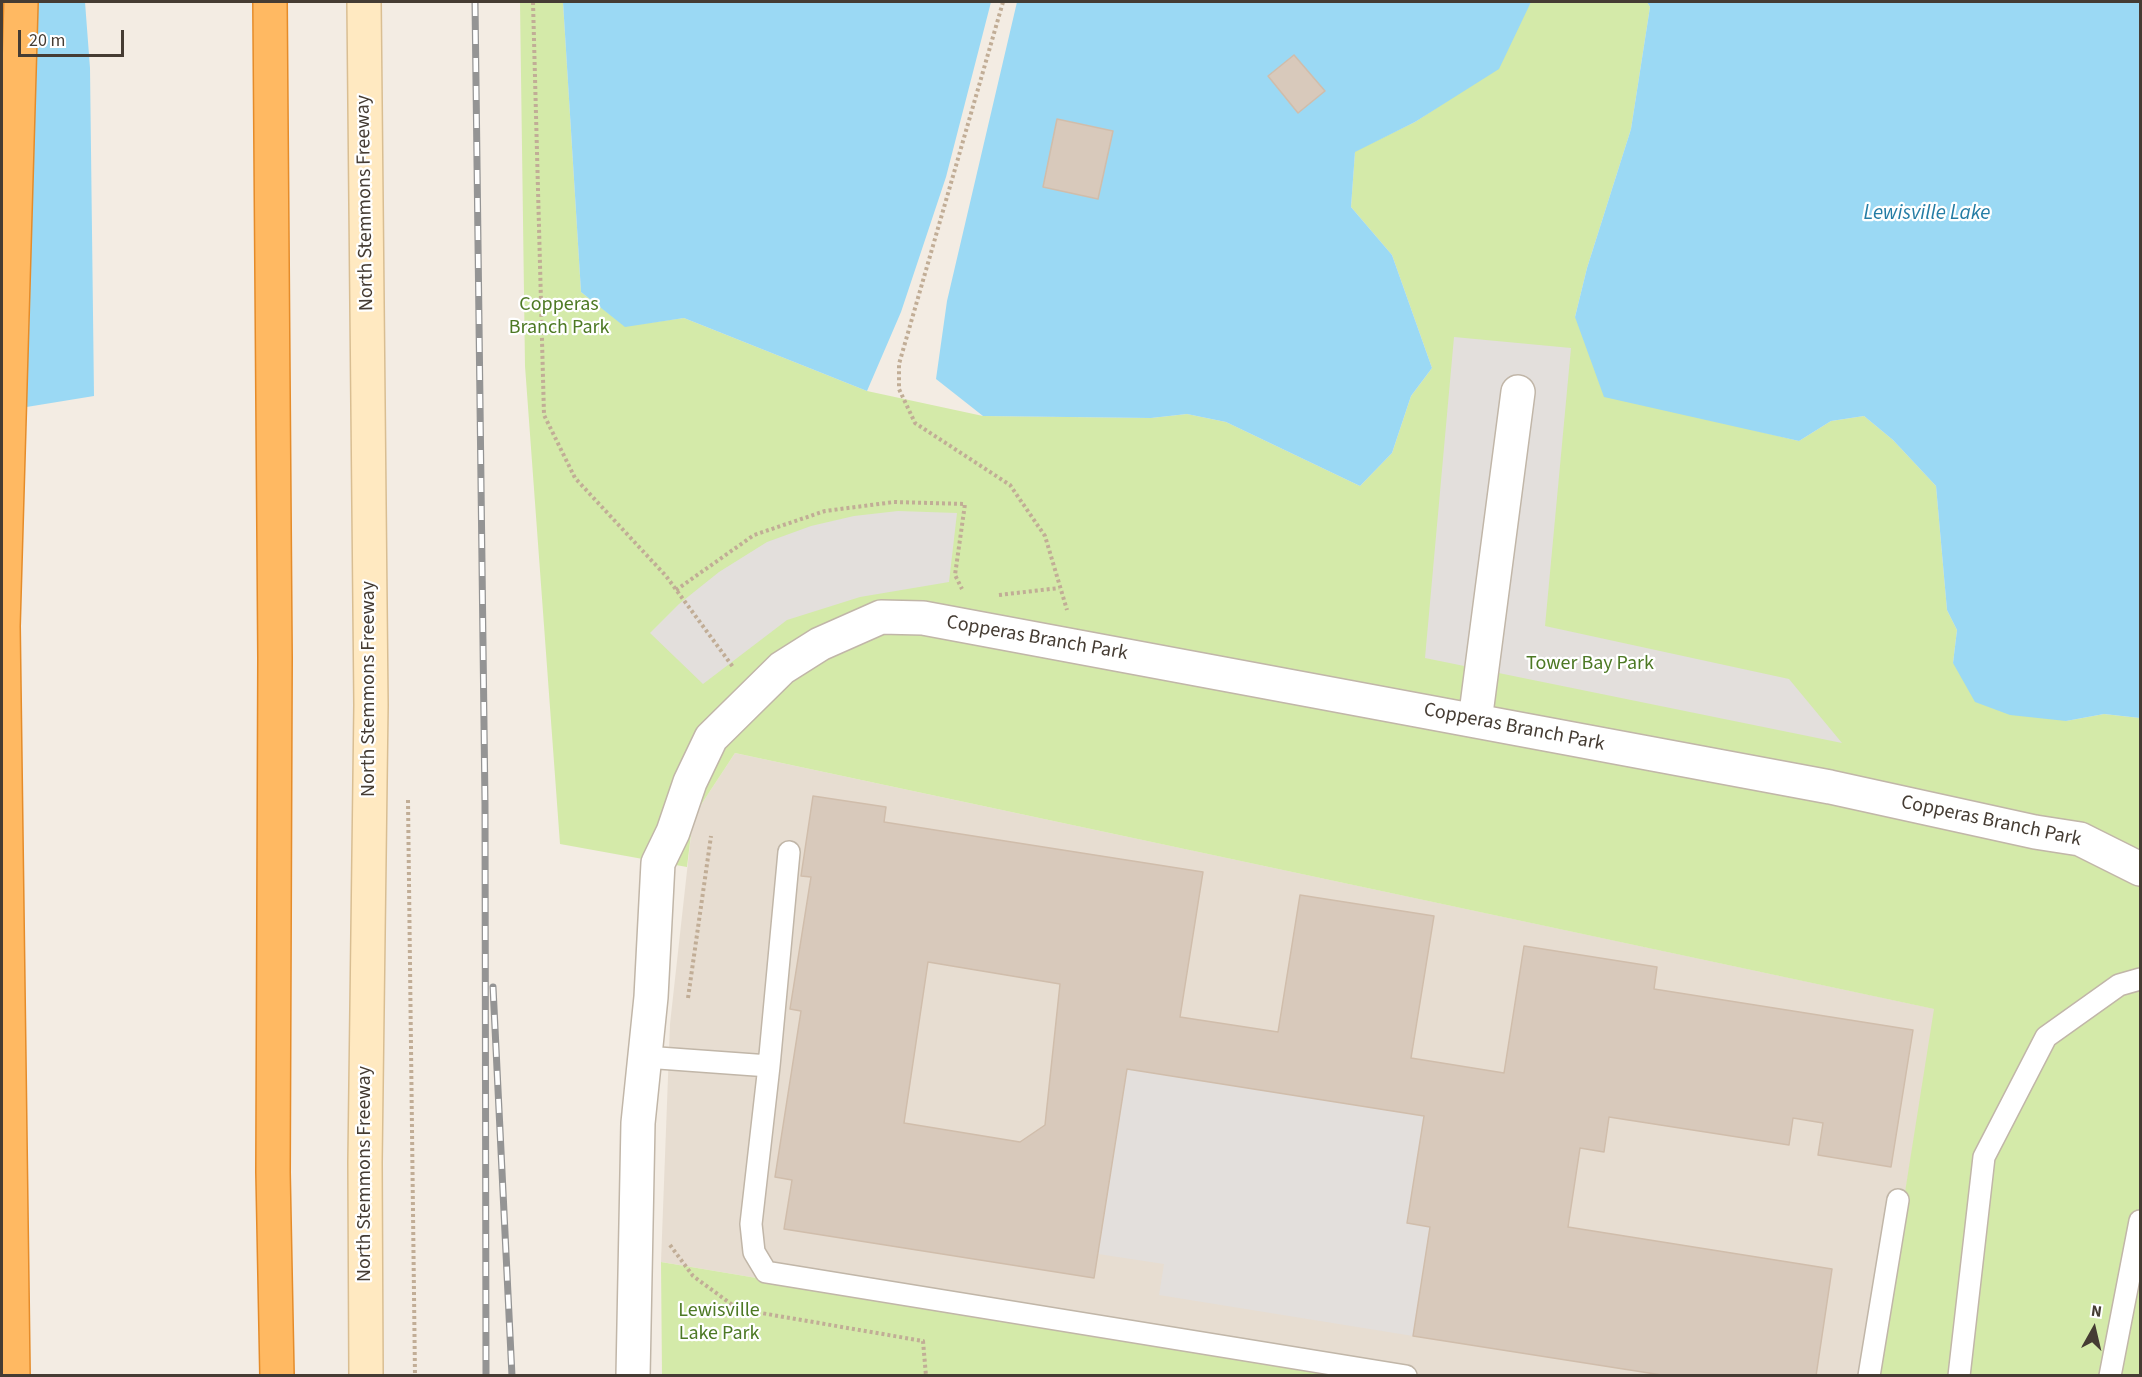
<!DOCTYPE html>
<html>
<head>
<meta charset="utf-8">
<style>
	body { margin:0 }
	#map { position:relative; width:2142px; height:1377px; overflow:hidden; background:#f3ece3; font-family:"Source Sans 3",sans-serif }
	canvas { display:block }
	.frame { position:absolute; inset:0; border:3px solid #453c33; pointer-events:none }
	.north { position:absolute; left:2064px; top:1299px; width:60px; height:60px; -webkit-text-stroke:4px #fff; paint-order:stroke; rotate:8deg; font-size:16px; font-weight:700; line-height:24px; text-align:center; color:#453c33 }
	.north::after { content:''; display:block; margin:auto; width:21px; height:27px; background:#453c33; clip-path:polygon(50% 0,100% 100%,50% 72%,0 100%) }
	.scale { position:absolute; left:18px; top:30px; width:106px; height:27px; box-sizing:border-box; border:3px solid #453c33; border-top:0; padding-left:8px; font-size:18px; line-height:21px; white-space:nowrap; color:#453c33; -webkit-text-stroke:4px #fff; paint-order:stroke }
</style>
</head>
<body>
<div id="map">
<canvas width="2142" height="1377"></canvas>
<div class="frame"></div>
<div class="north">N</div>
<div class="scale">20 m</div>
</div>
<script>
const g = document.querySelector('canvas').getContext('2d');
g.lineJoin = 'round';
function fill(path, color) { g.fillStyle = color; g.fill(path, 'evenodd'); }
const toPath = rows => new Path2D(rows.map(r => 'M' + r).join(''));
function trace(path, color, width, dash) { g.strokeStyle = color; g.lineWidth = width; g.lineCap = dash ? 'butt' : 'round'; g.setLineDash(dash || []); g.stroke(path); }
function drawText(font, color, halo, rows, align = 'center') {
  g.font = font + ' "Source Sans 3",sans-serif'; g.lineWidth = 4.5; g.setLineDash([]); g.textBaseline = 'middle'; g.strokeStyle = halo; g.fillStyle = color; for (const [text, x, y, turn = 0] of rows) {
    g.save(); g.translate(x, y); g.rotate((+turn || 0) * Math.PI / 180); g.textAlign = isNaN(turn) ? turn : align; if (halo) g.strokeText(text, 0, 0); g.fillText(text, 0, 0); g.restore();
  }
}
const residential = toPath([
	[735,753,1935,1009,1876,1375,1336,1375,661,1262,670,1024,693,817]
]);
const green = toPath([
	[520,2,563,2,581,292,625,326,684,318,867,391,983,416,1151,418,1187,414,1226,422,1360,486,1392,453,1411,396,1432,368,1392,255,1351,207,1355,151,1415,122,1456,95,1517,25,1531,2,1647,2,1650,7,1631,129,1587,268,1575,317,1745,428,1799,441,1831,421,1864,416,1893,440,1936,486,1947,610,1957,630,1953,663,2066,721,2104,714,2140,718,2140,1375,1876,1375,1934,1009,735,753,693,817,687,867,560,844,525,366],
	[661,1262,1336,1375,662,1375]
]);
const parking = toPath([
	[1454,337,1571,348,1545,626,1789,679,1842,743,1425,658],
	[898,511,957,513,949,582,860,597,787,620,703,684,650,633,679,604,719,572,767,542,811,526,854,516],
	[1127,1069,1424,1116,1407,1223,1430,1227,1413,1336,1159,1295,1164,1264,1098,1254]
]);
const water = toPath([
	[2,2,85,2,90,68,94,396,2,411],
	[563,2,991,2,946,177,901,312,867,391,684,318,625,327,581,292],
	[1017,2,1531,2,1499,69,1415,122,1355,152,1351,207,1392,255,1432,368,1411,396,1392,453,1360,486,1226,422,1187,414,1151,418,983,416,936,379,947,301],
	[1647,2,2140,2,2140,718,2104,714,2066,721,2010,715,1975,702,1953,663,1957,630,1947,610,1936,486,1893,440,1864,416,1831,421,1799,441,1604,397,1575,317,1587,268,1631,129,1650,7]
]);
const building = toPath([
	[1294,55,1325,91,1298,113,1268,76,1294,55],
	[1057,119,1113,131,1098,199,1043,187,1057,119],
	[813,796,886,807,884,822,1203,872,1180,1017,1278,1032,1300,895,1434,916,1411,1058,1504,1073,1524,946,1657,967,1654,989,1913,1030,1891,1167,1818,1155,1823,1123,1793,1118,1789,1145,1609,1117,1604,1152,1580,1148,1568,1227,1832,1269,1816,1376,1668,1376,1413,1336,1430,1227,1407,1223,1424,1116,1127,1069,1094,1278,784,1229,792,1180,775,1177,801,1011,790,1009,811,877,801,876,813,796],
	[928,962,1060,984,1045,1125,1020,1142,904,1123,928,962]
]);
const path = toPath([
	[533,2,544,415,575,478,666,576,733,667],
	[1003,2,899,364,899,389,915,423,1010,485,1045,536,1067,610],
	[676,590,754,535,825,511,894,502,965,504,955,575,962,589],
	[999,595,1059,588],
	[408,800,415,1376],
	[688,998,711,836],
	[670,1245,693,1276,738,1309,923,1341,926,1376]
]);
const service = toPath([
	[645,1057,769,1066,751,1224,754,1252,766,1272,1406,1376],
	[769,1066,789,852],
	[1869,1376,1898,1200],
	[1959,1376,1984,1157,2046,1037,2119,985,2140,979],
	[2110,1376,2140,1221]
]);
const minor = toPath([
	[1475,721,1518,392],
	[633,1376,638,1123,651,997,658,863,673,832,690,782,711,738,782,668,820,644,881,617,923,618,1830,787,2035,832,2080,839,2140,869]
]);
const secondary = toPath([
	[364,2,371,705,365,1162,366,1376]
]);
const motorway = toPath([
	[270,2,275,658,273,1172,277,1376],
	[13,1376,3,626,21,2]
]);
const rail = toPath([
	[475,2,485,804,486,1376],
	[493,987,512,1376]
]);
const streetNames = [
	["North Stemmons Freeway",366,203,-91],
	["Copperas Branch Park",1037,639,10],
	["North Stemmons Freeway",370,689,-90],
	["Copperas Branch Park",1514,728,11],
	["Copperas Branch Park",1991,822,12],
	["North Stemmons Freeway",366,1174,-90]
];
const parkNames = [
	["Copperas",559,306],
	["Branch Park",559,329],
	["Tower Bay Park",1590,665],
	["Lewisville",719,1312],
	["Lake Park",719,1335]
];
const waterNames = [
	["Lewisville Lake",1927,214]
];
fill(residential, '#e7ddd1');
fill(green, '#d4eaa9');
fill(parking, '#e3dfdc');
fill(water, '#9bd9f4');
fill(building, '#d8c9bb');
trace(building, '#d0bdab', 1.5);
trace(service, '#c1b6a8', 24);
trace(minor, '#c1b6a8', 36);
trace(secondary, '#d9be92', 36);
trace(motorway, '#e58c2a', 36);
trace(path, '#c1ad96', 4, [3, 3]);
trace(service, '#fff', 21);
trace(minor, '#fff', 33);
trace(secondary, '#ffe9c1', 33);
trace(motorway, '#ffb962', 33);
trace(rail, '#949494', 7);
trace(rail, '#fff', 4.5, [14]);
drawText('20px', '#453c33', '#fff', streetNames);
drawText('20px', '#4d7924', '#fff', parkNames);
drawText('italic 21px', '#257da5', '#fff', waterNames);
</script>
</body>
</html>
